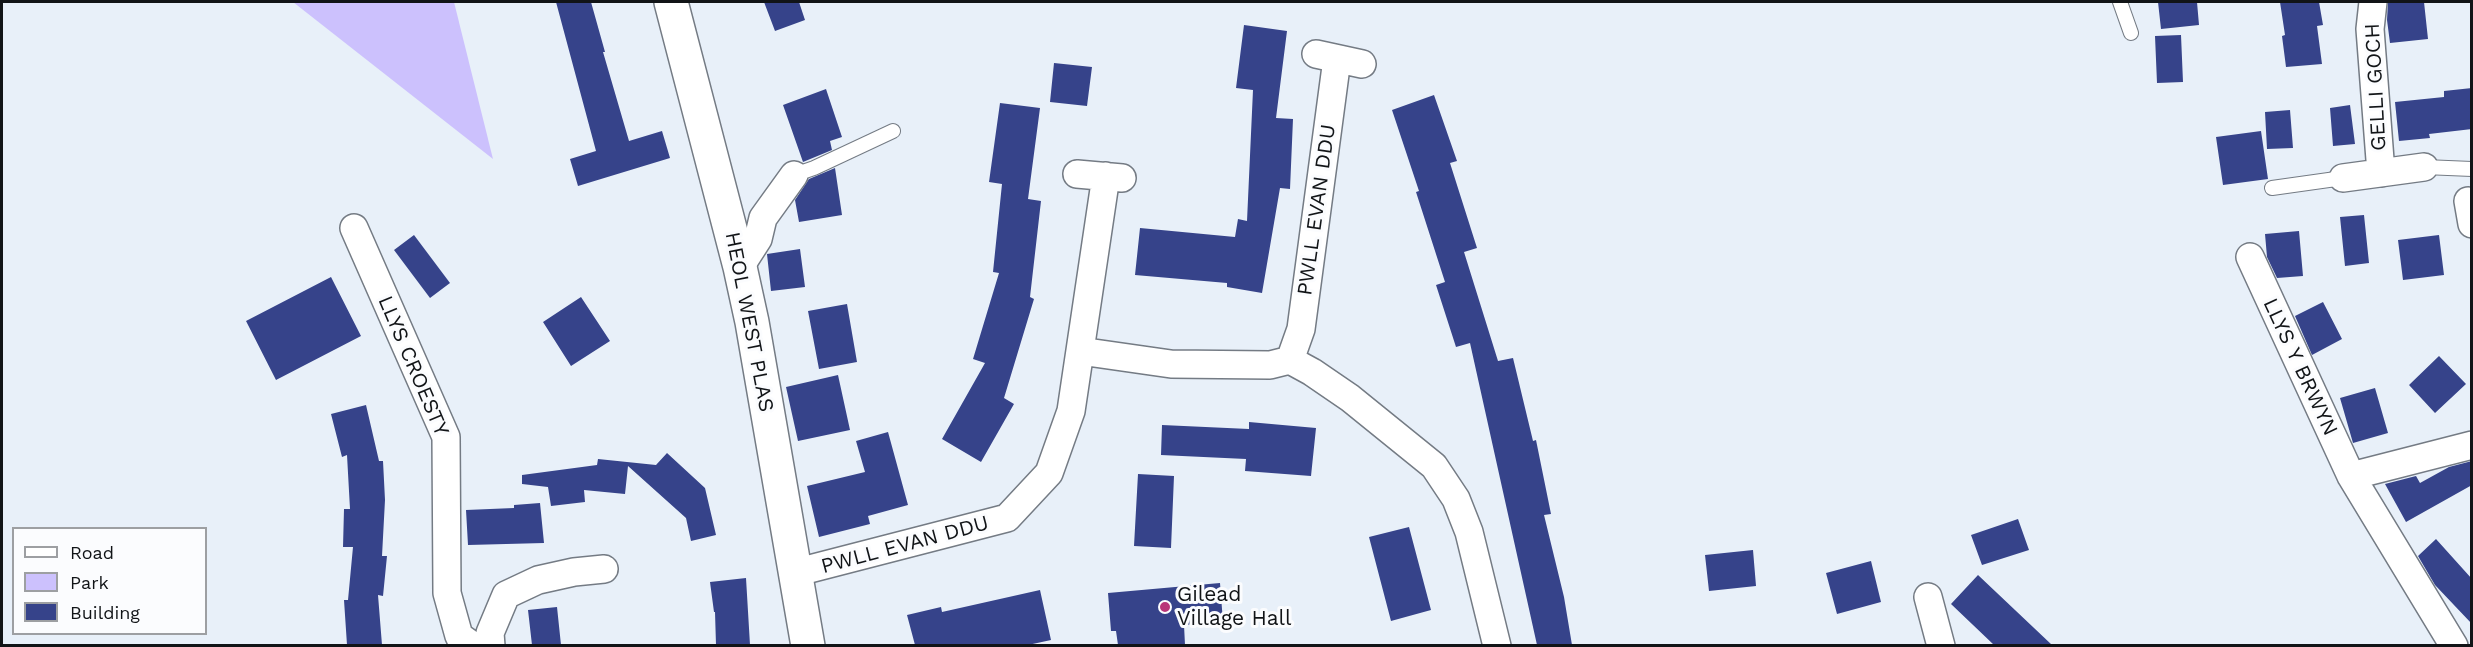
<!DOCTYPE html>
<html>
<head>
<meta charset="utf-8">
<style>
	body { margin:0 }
	#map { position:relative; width:2473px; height:647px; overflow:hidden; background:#e8f0f9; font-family:"Work Sans",sans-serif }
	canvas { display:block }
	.frame { position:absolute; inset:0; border:3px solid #111417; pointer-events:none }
	.legend { position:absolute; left:12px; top:527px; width:195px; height:108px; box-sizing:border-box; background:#fbfcfe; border:2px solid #9d9fa2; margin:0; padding:8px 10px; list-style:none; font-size:18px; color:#111417 }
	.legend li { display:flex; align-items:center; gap:12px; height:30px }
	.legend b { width:30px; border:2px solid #9d9fa2 }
</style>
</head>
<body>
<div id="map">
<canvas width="2473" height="647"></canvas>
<div class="frame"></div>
<ul class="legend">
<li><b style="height:8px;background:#fff"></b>Road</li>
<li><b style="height:16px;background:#ccc1fd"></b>Park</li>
<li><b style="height:16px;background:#36438a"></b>Building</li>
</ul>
</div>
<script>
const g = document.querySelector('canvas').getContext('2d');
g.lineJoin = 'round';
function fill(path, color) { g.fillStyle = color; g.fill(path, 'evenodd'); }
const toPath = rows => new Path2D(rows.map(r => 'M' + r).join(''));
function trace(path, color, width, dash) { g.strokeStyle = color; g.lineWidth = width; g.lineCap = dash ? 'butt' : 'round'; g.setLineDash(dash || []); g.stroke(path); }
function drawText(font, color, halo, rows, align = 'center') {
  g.font = font + ' "Work Sans",sans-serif'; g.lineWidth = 6; g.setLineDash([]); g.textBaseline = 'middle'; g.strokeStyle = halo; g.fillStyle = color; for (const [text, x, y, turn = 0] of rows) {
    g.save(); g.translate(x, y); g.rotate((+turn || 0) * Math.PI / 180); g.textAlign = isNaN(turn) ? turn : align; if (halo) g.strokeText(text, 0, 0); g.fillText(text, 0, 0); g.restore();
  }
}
const green = toPath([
	[293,2,454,2,493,159]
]);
const building = toPath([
	[556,2,591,2,605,52,603,52,629,141,662,131,670,158,578,186,570,159,596,151],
	[764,2,799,2,805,20,775,31],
	[2158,2,2197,2,2199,25,2161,29],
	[2280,2,2319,2,2323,25,2317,26,2322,64,2286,67,2282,36,2285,35],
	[2388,2,2424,2,2428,39,2390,43,2387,20],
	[1244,25,1287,31,1276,118,1293,119,1290,189,1280,188,1262,293,1227,287,1227,283,1135,275,1140,228,1235,237,1238,219,1247,221,1253,90,1236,88],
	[2181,35,2183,82,2157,83,2155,36],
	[1054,63,1092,67,1087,106,1050,102],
	[2472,88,2472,129,2429,134,2430,138,2399,141,2395,102,2444,97,2444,91],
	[826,89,842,137,830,141,832,150,803,162,783,105],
	[1434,95,1457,161,1450,163,1477,248,1464,252,1498,361,1513,358,1533,441,1536,440,1551,514,1544,515,1564,597,1572,645,1537,645,1470,343,1456,347,1436,285,1445,282,1416,192,1419,191,1392,110],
	[1000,103,1040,108,1028,199,1041,201,1030,297,1034,299,1004,398,1014,404,981,462,942,439,985,363,973,359,999,273,993,272,1002,184,989,182],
	[2350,105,2355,144,2333,146,2330,108],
	[2290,110,2293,148,2267,149,2265,112],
	[2261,131,2268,179,2223,185,2216,137],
	[835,168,842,215,799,222,795,200,809,179],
	[2364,215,2369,263,2345,266,2340,217],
	[2299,231,2303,276,2277,278,2267,257,2265,234],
	[414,235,450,283,430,298,394,250],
	[2439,235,2444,275,2403,280,2398,240],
	[800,249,805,287,771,291,767,254],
	[331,277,361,336,276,380,246,321],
	[581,297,610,341,571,366,543,322],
	[2323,302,2342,339,2312,355,2295,316],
	[847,304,857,362,819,369,808,311],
	[2439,356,2466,384,2435,413,2409,385],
	[838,375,850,430,798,441,786,387],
	[2375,388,2388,433,2353,443,2340,398],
	[366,405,379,461,383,461,385,500,382,556,387,556,383,596,378,595,382,645,347,645,344,600,348,600,353,547,343,547,344,509,350,509,347,455,342,457,331,414],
	[1249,422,1316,428,1311,476,1245,471,1246,459,1161,455,1162,425,1249,429],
	[888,432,908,505,868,516,870,524,819,537,807,486,865,472,856,441],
	[667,453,705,488,716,535,691,541,686,518,628,466,625,494,584,490,585,502,551,506,548,487,522,484,522,475,597,465,598,459,656,465],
	[2472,461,2472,485,2406,522,2385,484,2416,476,2420,483,2449,467],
	[1138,474,1174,476,1171,548,1134,546],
	[540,503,544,543,468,545,466,510,514,508,514,505],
	[2018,519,2029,550,1982,565,1971,535],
	[1409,527,1431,610,1391,621,1369,537],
	[2436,539,2472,579,2472,624,2435,585,2418,556],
	[1753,550,1756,586,1709,591,1705,555],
	[1871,561,1881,602,1837,614,1826,573],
	[1978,575,2052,645,1994,645,1951,604],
	[746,578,750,645,716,645,715,612,714,612,710,582],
	[1220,583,1223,622,1184,625,1185,645,1118,645,1116,631,1111,631,1108,593],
	[1040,590,1051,640,1028,645,915,645,907,615,941,607,942,612],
	[557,607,561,645,532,645,528,610]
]);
const service = toPath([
	[2120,2,2131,33],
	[2424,167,2472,169],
	[794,175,814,168,893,131],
	[2272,188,2343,178]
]);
const minor = toPath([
	[2373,2,2370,29,2381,173],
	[1316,54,1362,64],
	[1077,174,1122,178],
	[2343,178,2424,167],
	[2468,201,2472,224],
	[354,228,446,437,447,593,459,636,473,646],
	[2250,257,2351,476,2454,646],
	[740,267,758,239,763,218,794,175],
	[1080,351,1171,364,1270,365,1290,360,1301,329,1337,59],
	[1290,360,1312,372,1350,398,1434,466,1456,499,1469,532,1497,646],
	[2351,476,2472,445],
	[794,573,1007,518,1049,473,1071,411,1106,176],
	[1928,597,1941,646],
	[491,646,490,633,506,595,538,580,574,572,604,569]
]);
const tertiary = toPath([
	[671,2,740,267,752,322,808,646]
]);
const markers = [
	[1165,607,6,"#b93478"]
];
const streetNames = [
	["GELLI GOCH",2376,87,-93],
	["PWLL EVAN DDU",1317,210,-82],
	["HEOL WEST PLAS",749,322,79],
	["LLYS CROESTY",413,366,67],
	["LLYS Y BRWYN",2300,367,65],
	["PWLL EVAN DDU",905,545,-15]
];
const poiNames = [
	["Gilead",1177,595],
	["Village Hall",1177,619]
];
fill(green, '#ccc1fd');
fill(building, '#36438a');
trace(service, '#747b84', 16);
trace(minor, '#747b84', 30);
trace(tertiary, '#747b84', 36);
trace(service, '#fff', 14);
trace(minor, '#fff', 27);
trace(tertiary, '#fff', 33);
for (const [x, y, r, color] of markers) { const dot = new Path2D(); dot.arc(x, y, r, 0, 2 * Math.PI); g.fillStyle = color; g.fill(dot); trace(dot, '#fbfcfe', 2); }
drawText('21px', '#111417', '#fbfcfe', streetNames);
drawText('21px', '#111417', '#fbfcfe', poiNames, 'left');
</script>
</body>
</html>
